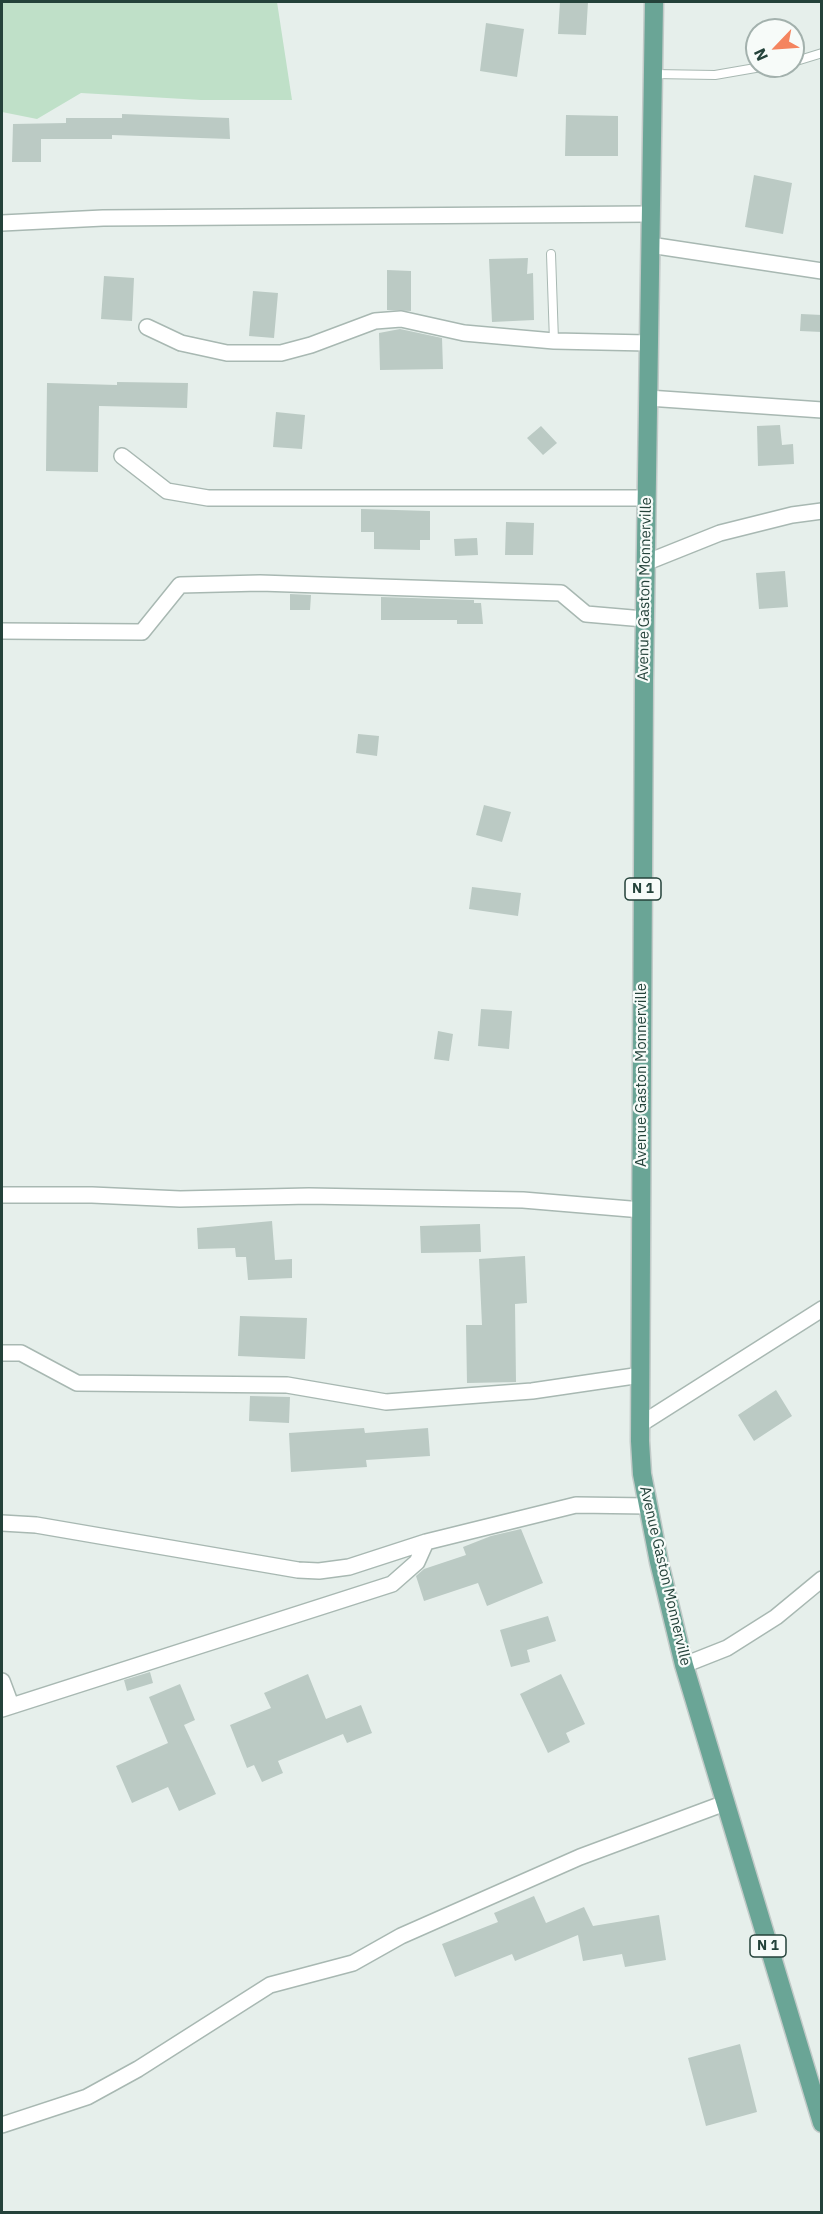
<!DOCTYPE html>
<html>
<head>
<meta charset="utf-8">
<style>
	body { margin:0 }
	#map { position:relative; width:823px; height:2214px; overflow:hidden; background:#e6efeb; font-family:"IBM Plex Sans",sans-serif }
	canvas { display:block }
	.frame { position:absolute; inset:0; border:3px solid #24423a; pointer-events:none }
	.north { position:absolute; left:745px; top:18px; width:60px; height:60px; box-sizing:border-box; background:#f7fbf9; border:2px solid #a3b1ad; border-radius:50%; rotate:245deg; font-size:16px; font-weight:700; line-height:24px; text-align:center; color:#24423a }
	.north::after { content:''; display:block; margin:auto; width:21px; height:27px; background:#f4845f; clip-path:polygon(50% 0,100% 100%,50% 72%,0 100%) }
</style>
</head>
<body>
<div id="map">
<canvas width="823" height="2214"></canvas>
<div class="frame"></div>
<div class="north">N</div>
</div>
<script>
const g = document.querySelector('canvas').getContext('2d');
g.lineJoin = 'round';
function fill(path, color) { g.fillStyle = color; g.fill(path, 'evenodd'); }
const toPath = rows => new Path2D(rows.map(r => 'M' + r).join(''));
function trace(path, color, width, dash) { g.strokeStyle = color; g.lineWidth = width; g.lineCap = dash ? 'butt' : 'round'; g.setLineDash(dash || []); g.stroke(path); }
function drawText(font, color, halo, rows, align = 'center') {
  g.font = font + ' "IBM Plex Sans",sans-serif'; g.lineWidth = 4.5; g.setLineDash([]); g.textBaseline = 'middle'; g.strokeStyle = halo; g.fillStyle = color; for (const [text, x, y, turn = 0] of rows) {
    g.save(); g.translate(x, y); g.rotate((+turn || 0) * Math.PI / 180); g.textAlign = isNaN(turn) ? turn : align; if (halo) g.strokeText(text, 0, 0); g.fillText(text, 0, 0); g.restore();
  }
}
const green = toPath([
	[2,2,277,2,292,100,201,100,81,93,37,119,2,112]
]);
const building = toPath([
	[560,2,588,2,586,35,558,34],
	[486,23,524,29,517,77,480,71],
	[122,114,229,118,230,139,112,135,112,139,41,139,41,162,12,162,13,124,66,123,66,118,122,118],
	[566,115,618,116,618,156,565,156],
	[754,175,792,183,783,234,745,227],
	[528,258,527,274,533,273,534,320,492,322,489,259],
	[387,270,411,271,411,311,387,310],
	[104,276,134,278,132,321,101,319],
	[253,291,278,293,274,338,249,336],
	[801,314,822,315,822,332,800,331],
	[400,329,442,338,443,369,380,370,379,333],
	[117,382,188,383,187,408,99,406,98,472,46,471,47,383,117,385],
	[276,412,305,415,302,449,273,447],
	[780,425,782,445,793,444,794,464,758,466,757,426],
	[541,426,557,443,543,455,527,438],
	[361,509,430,511,430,540,420,540,420,550,374,549,374,532,361,532],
	[506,522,534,523,533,555,505,555],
	[477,538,478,555,455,556,454,539],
	[785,571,788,607,759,609,756,573],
	[290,594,311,595,310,610,290,610],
	[381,597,474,600,474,603,481,603,483,624,457,624,457,620,381,620],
	[358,734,379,736,377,756,356,753],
	[484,805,511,812,502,842,476,835],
	[472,887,521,893,518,916,469,909],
	[481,1009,512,1011,509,1049,478,1046],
	[438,1031,453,1034,449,1061,434,1059],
	[272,1221,275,1260,292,1259,292,1278,248,1280,246,1257,236,1257,235,1248,198,1249,197,1228],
	[480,1224,481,1252,421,1253,420,1226],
	[525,1256,527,1303,515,1304,516,1382,467,1383,466,1325,482,1325,479,1259],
	[240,1316,307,1318,305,1359,238,1356],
	[776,1390,792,1416,754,1441,738,1415],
	[250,1396,290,1397,289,1423,249,1421],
	[364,1428,365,1433,428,1428,430,1456,366,1460,367,1467,291,1472,289,1433],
	[521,1529,543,1583,487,1606,478,1583,424,1601,416,1576,424,1569,466,1555,463,1547,491,1536],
	[548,1616,556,1641,527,1650,530,1662,511,1667,500,1630],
	[150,1672,153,1683,127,1691,124,1680],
	[308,1674,326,1719,361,1705,372,1733,347,1743,343,1734,278,1761,283,1773,262,1782,254,1765,247,1768,230,1725,271,1708,264,1693],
	[561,1674,585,1724,566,1733,570,1742,548,1753,520,1694],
	[180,1684,195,1720,184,1725,216,1794,179,1811,168,1787,132,1803,116,1766,168,1743,149,1697],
	[534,1896,546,1923,584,1907,593,1926,659,1915,666,1960,625,1967,622,1954,583,1961,578,1935,515,1961,512,1954,455,1977,442,1944,498,1922,494,1913],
	[740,2044,757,2112,706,2126,688,2058]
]);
const lane = toPath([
	[793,62,822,53],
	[654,74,715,75,767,66],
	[551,254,554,341]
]);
const street = toPath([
	[2,223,103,218,650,214],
	[650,245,822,271],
	[147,327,181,343,227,353,281,353,311,345,375,321,401,319,464,333,554,341,648,343],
	[648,398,822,410],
	[122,456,167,491,208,498,646,498],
	[645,563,720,533,792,515,822,511],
	[2,631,142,632,180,585,260,583,561,593,586,614,644,619],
	[2,1195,92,1195,180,1199,309,1196,523,1200,642,1210],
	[2,1353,21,1353,77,1383,287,1385,386,1402,532,1391,641,1375],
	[641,1424,822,1309],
	[2,1523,36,1525,298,1570,319,1571,349,1567,426,1542,576,1505,648,1506],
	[684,1665,727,1648,776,1617,822,1579],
	[2,1681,11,1705],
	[2,1709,392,1584,417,1562,426,1542],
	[2,2125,87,2097,138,2069,270,1985,353,1963,401,1936,580,1857,725,1803]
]);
const primary = toPath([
	[654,2,644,680,640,1441,642,1474,659,1562,684,1665,822,2123]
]);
const shields = [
	[643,889,36],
	[768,1946,36]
];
const shieldNames = [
	["N 1",643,889],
	["N 1",768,1946]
];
const streetNames = [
	["Avenue Gaston Monnerville",645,589,-89],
	["Avenue Gaston Monnerville",642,1075,-90],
	["Avenue Gaston Monnerville",665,1576,77]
];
fill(green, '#bfe0c8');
fill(building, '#bbcac4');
trace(lane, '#a8b8b2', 10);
trace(street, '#a8b8b2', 18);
trace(primary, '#c2cac8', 21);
trace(lane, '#fff', 8);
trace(street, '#fff', 15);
trace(primary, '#6aa596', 18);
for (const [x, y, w] of shields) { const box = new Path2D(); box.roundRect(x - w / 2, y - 11, w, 22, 4.5); g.fillStyle = '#f7fbf9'; g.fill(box); trace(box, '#24423a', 1.5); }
drawText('bold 14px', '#24423a', null, shieldNames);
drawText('15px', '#24423a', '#f7fbf9', streetNames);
</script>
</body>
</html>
